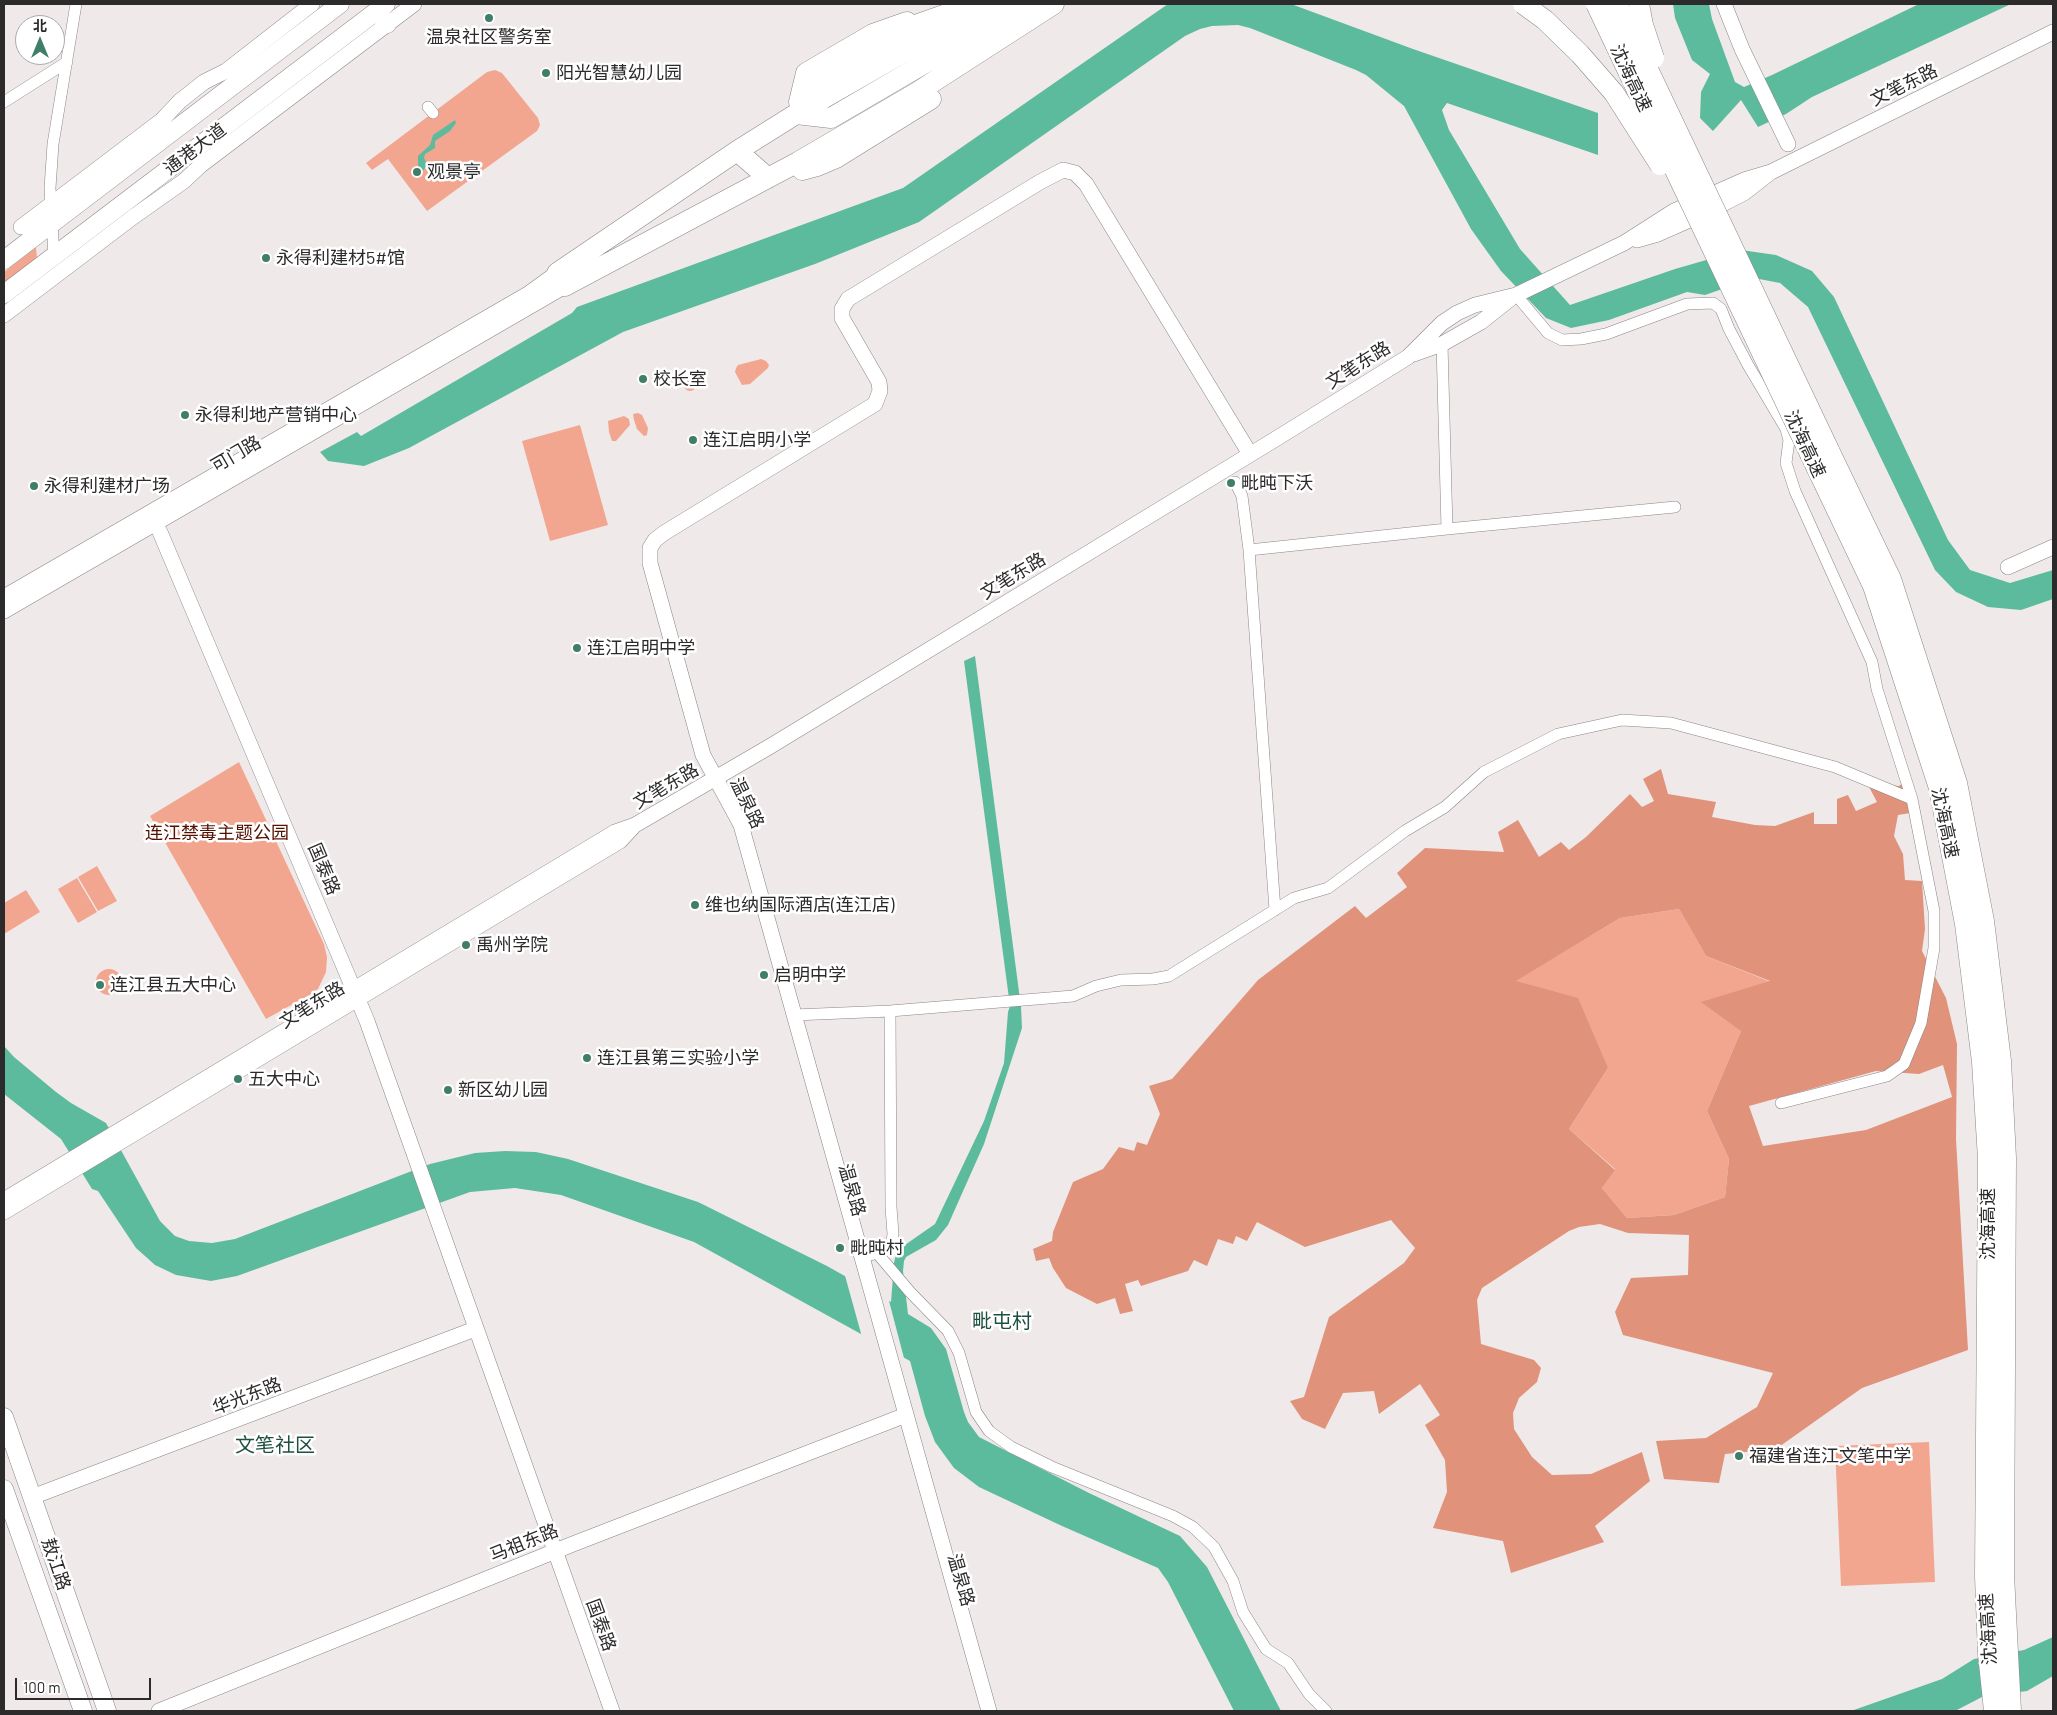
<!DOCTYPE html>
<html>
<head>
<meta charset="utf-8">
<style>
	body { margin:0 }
	#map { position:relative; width:2057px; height:1715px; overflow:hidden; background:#efeae9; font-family:Barlow,"Noto Sans SC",sans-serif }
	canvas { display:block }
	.frame { position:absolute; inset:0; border:5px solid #2c2a2a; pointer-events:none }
	.north { position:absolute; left:15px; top:15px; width:50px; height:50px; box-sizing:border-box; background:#fff; border:1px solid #abaaaa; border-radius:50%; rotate:0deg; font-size:14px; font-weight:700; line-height:20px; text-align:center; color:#2c2a2a }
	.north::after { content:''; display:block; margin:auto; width:18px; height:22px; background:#407e6a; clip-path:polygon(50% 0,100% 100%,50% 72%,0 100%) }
	.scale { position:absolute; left:15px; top:1678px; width:136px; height:22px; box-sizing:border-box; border:2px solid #2c2a2a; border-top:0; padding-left:6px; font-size:15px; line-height:18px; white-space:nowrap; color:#2c2a2a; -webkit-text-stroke:4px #fff; paint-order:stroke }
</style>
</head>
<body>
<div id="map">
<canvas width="2057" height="1715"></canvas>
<div class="frame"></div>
<div class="north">北</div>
<div class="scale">100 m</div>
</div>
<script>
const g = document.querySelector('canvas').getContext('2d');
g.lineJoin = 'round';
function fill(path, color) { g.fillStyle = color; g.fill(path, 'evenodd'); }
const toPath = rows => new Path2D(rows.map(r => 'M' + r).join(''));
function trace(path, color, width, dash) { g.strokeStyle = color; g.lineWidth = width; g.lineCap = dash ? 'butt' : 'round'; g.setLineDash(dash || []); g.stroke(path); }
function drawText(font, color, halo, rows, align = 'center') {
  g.font = font + ' Barlow,"Noto Sans SC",sans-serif'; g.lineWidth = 5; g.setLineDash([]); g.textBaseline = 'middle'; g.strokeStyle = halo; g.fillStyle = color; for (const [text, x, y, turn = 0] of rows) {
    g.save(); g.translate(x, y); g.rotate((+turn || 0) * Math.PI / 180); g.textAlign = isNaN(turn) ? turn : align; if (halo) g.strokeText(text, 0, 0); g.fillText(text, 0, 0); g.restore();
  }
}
const green = toPath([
	[495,70,502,73,538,118,540,125,537,131,427,211,388,159,372,170,366,163,487,72],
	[36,247,37,259,4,285,4,272],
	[761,359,766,361,769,365,768,368,750,384,742,385,735,372,736,368,738,365],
	'684 385a6 6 0 1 1 12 0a6 6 0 1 1-12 0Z',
	[638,413,642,415,648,428,647,435,644,436,637,429,634,420,633,414],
	[624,416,629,419,630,425,616,441,612,441,609,432,608,421],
	[580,425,608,525,550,541,522,441],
	[239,762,324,944,327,957,326,972,318,989,311,994,266,1019,150,816],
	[97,866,117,901,98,911,78,877],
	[77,878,97,912,78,923,58,889],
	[26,890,40,912,4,934,4,903],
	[1679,909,1706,956,1771,982,1741,1031,1707,1111,1729,1159,1725,1197,1674,1215,1627,1218,1602,1188,1615,1169,1569,1129,1608,1068,1515,981,1620,918],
	'96 982a13 13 0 1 1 26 0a13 13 0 1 1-26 0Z',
	[1929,1442,1935,1582,1841,1586,1835,1446]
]);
const forest = toPath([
	[1661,769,1668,794,1716,802,1712,817,1755,825,1775,826,1814,812,1814,824,1837,824,1837,799,1848,795,1856,811,1877,802,1867,783,1899,786,1904,782,1910,813,1898,815,1894,836,1903,854,1905,880,1922,881,1925,929,1922,951,1946,998,1957,1044,1956,1139,1968,1350,1862,1388,1776,1449,1725,1454,1719,1483,1664,1479,1656,1441,1706,1438,1757,1407,1773,1373,1623,1335,1615,1312,1631,1278,1688,1275,1689,1235,1628,1233,1600,1224,1579,1227,1569,1231,1482,1288,1477,1300,1481,1344,1534,1360,1541,1368,1537,1382,1519,1398,1513,1413,1514,1429,1532,1457,1552,1475,1591,1474,1642,1452,1650,1481,1595,1526,1604,1542,1511,1573,1503,1541,1433,1528,1447,1492,1445,1460,1425,1425,1440,1415,1420,1384,1379,1414,1374,1391,1343,1393,1325,1429,1302,1419,1290,1401,1304,1397,1329,1317,1404,1263,1415,1248,1391,1220,1305,1247,1257,1222,1247,1241,1236,1236,1233,1244,1218,1239,1207,1266,1194,1260,1188,1271,1141,1286,1138,1280,1125,1284,1133,1311,1120,1314,1115,1298,1097,1304,1066,1288,1053,1268,1049,1258,1036,1261,1033,1249,1052,1241,1053,1232,1073,1182,1103,1169,1119,1147,1134,1151,1137,1142,1147,1145,1160,1114,1149,1086,1172,1079,1258,980,1355,906,1366,918,1407,887,1397,873,1425,848,1504,852,1498,832,1518,820,1539,857,1561,842,1569,850,1586,837,1630,794,1642,807,1654,801,1643,779],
	[1679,909,1706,956,1770,981,1701,1002,1741,1031,1707,1111,1729,1159,1725,1197,1674,1215,1627,1218,1602,1188,1615,1170,1569,1129,1608,1068,1578,998,1516,981,1620,918],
	[1943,1065,1952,1097,1866,1130,1763,1146,1749,1106,1876,1071,1919,1074]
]);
const water = toPath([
	[1168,4,1291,4,1413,49,1598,113,1598,155,1447,103,1442,110,1449,130,1520,249,1570,305,1675,269,1741,250,1776,255,1812,271,1834,297,1948,540,1970,570,2010,583,2053,570,2053,599,2021,610,1988,607,1956,592,1935,570,1808,307,1780,283,1754,278,1705,295,1687,292,1609,320,1571,328,1546,318,1501,271,1471,229,1404,106,1366,75,1356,70,1250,28,1238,25,1212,26,1200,29,1185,36,919,222,815,264,623,332,409,448,364,466,328,461,320,452,357,432,361,436,572,313,577,307,903,188],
	[1673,4,1709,4,1712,19,1735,82,1744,87,1772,75,1919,4,2011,4,1812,97,1786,114,1758,127,1741,100,1713,131,1700,118,1701,92,1710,74,1692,60,1675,18],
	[455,120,456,123,450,131,435,141,435,148,425,154,424,158,426,162,432,163,431,168,425,168,422,172,418,166,418,156,430,145,433,135],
	[975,656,1021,1007,1022,1028,984,1144,948,1225,936,1240,906,1257,904,1261,903,1271,908,1314,931,1328,946,1349,964,1412,968,1422,979,1437,1089,1493,1180,1536,1207,1567,1281,1711,1234,1711,1168,1582,1158,1568,1062,1526,979,1487,954,1468,935,1442,925,1416,910,1361,694,1242,561,1195,515,1188,470,1192,237,1276,211,1281,176,1275,155,1265,136,1248,98,1191,92,1189,61,1139,4,1094,4,1046,14,1057,56,1092,71,1103,106,1123,160,1221,175,1236,189,1241,212,1243,235,1239,430,1164,475,1153,505,1151,536,1152,568,1159,698,1202,827,1266,891,1302,894,1263,896,1254,902,1247,935,1224,984,1121,1004,1063,1008,1012,1010,1006,964,661],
	[2053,1637,2053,1676,2027,1691,1982,1697,1955,1711,1851,1711,1942,1679,1974,1659,2024,1650]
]);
const pier = toPath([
	[844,1272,888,1297,905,1362,862,1337]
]);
const street = toPath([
	[4,102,67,62],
	[428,107,433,113],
	[56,259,54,256,50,188,53,144,76,4],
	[1516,295,1548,333,1562,340,1581,339,1606,334,1687,304,1713,303,1721,309,1729,329,1748,365,1786,429,1789,440,1786,463,1795,491,1872,662,1877,689,1912,799,1934,911,1934,948,1921,1023,1904,1064,1887,1076,1781,1103],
	[1442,344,1447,529,1675,507],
	[1235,482,1242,496,1249,550,1275,910],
	[1249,550,1447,529],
	[794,1015,890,1011,1073,996,1096,986,1121,980,1153,979,1169,976,1294,898,1328,888,1405,831,1445,807,1484,772,1558,734,1622,720,1671,723,1835,767,1912,799],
	[877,1253,910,1292,948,1331,959,1353,976,1412,989,1431,1011,1447,1052,1467,1173,1516,1193,1527,1214,1547,1233,1581,1243,1612,1266,1649,1288,1663,1309,1694,1326,1711],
	[863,1257,877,1253,892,1242,893,1234,891,1207,890,1011]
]);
const secondary = toPath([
	[1724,4,1742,49,1788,144],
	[21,227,162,120,180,101,204,82,226,71,312,4],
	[1637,240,1658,234,1701,215,1744,193,1771,172,2053,32],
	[4,315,133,217,184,181,201,165,414,4],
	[1414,354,1442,344,1481,322,1510,299],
	[160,532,367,1021,612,1711],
	[2008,567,2053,547],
	[4,597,528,294,557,273],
	[4,611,565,286],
	[4,1200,615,832,635,825,769,747,1274,440,1408,357,1442,323,1457,313,1475,305,1516,295,1624,243,1674,211,1744,180,1771,172],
	[4,1212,620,841,633,827],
	[32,1497,475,1329],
	[159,1711,573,1544,906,1415],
	[989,1711,741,825,703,755,650,563,650,548,655,540,664,533,875,404,880,391,879,382,842,318,842,309,848,299,1040,182,1063,170,1075,173,1086,184,1250,454]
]);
const primary = toPath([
	[377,11,387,24],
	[4,260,340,4],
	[4,294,386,4],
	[4,1417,107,1711],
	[4,1489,83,1711]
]);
const highway = toPath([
	[1005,4,904,52,796,114,737,151,557,273,565,286,798,162,916,93,1054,4],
	[910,27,975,4],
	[799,102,806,73,873,34,907,22],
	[799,110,815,86,894,40,925,28],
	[796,114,831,118,1026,4],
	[737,151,768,178],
	[802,170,817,166,836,158,931,99],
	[1829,450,1891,579,1957,783,1984,921,2001,1061,2006,1158,2004,1575,2011,1711],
	[1810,454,1873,586,1939,788,1965,924,1982,1062,1988,1159,1985,1576,1988,1654,1994,1711]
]);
const highwayBridge = toPath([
	[1523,4,1545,20,1580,54,1614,93,1660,165],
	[1596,4,1810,454],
	[1617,4,1829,450],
	[1639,4,1643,25,1654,58]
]);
const markers = [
	[489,18,5,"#407e6a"],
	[546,73,5,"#407e6a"],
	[417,172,5,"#407e6a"],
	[266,258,5,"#407e6a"],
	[643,379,5,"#407e6a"],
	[185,415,5,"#407e6a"],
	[693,440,5,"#407e6a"],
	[1231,483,5,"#407e6a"],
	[34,486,5,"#407e6a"],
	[577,648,5,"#407e6a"],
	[695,905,5,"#407e6a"],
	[466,945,5,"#407e6a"],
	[764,975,5,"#407e6a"],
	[100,985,5,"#407e6a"],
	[587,1058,5,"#407e6a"],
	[238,1079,5,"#407e6a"],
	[448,1090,5,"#407e6a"],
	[840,1248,5,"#407e6a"],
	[1739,1456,5,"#407e6a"]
];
const poiNames = [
	["温泉社区警务室",489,37,"center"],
	["阳光智慧幼儿园",556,73],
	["观景亭",427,172],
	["永得利建材5#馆",276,258],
	["校长室",653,379],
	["永得利地产营销中心",195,415],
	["连江启明小学",703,440],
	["毗旽下沃",1241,483],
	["永得利建材广场",44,486],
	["连江启明中学",587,648],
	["维也纳国际酒店(连江店)",705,905],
	["禹州学院",476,945],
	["启明中学",774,975],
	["连江县五大中心",110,985],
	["连江县第三实验小学",597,1058],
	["五大中心",248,1079],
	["新区幼儿园",458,1090],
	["毗旽村",850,1248],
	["福建省连江文笔中学",1749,1456]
];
const streetNames = [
	["沈海高速",1631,78,65],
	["文笔东路",1904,85,-26],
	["通港大道",195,149,-37],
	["文笔东路",1358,365,-32],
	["沈海高速",1805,444,65],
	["可门路",236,454,-30],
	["文笔东路",1013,576,-31],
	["文笔东路",666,786,-30],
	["温泉路",747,803,64],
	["沈海高速",1945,823,78],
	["国泰路",324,869,67],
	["文笔东路",312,1005,-31],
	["温泉路",852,1190,74],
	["沈海高速",1988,1224,-90],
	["华光东路",247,1396,-21],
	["马祖东路",524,1543,-22],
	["敖江路",56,1564,71],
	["温泉路",961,1580,74],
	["国泰路",601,1625,70],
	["沈海高速",1988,1629,-93]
];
const parkNames = [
	["连江禁毒主题公园",217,833]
];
const quarterNames = [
	["毗屯村",1002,1321],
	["文笔社区",275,1445]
];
fill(green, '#f3a68f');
fill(forest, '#e0927b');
fill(water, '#5dbb9d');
fill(pier, '#efeae9');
trace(street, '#8b8685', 12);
trace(secondary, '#8b8685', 16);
trace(primary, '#8b8685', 19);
trace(highway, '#8b8685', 21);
trace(street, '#fff', 11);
trace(secondary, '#fff', 15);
trace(primary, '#fff', 18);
trace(highway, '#fff', 20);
trace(highwayBridge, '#8b8685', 21, []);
trace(highwayBridge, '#fff', 20);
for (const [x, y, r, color] of markers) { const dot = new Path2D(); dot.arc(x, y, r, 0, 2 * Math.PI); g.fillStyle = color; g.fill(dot); trace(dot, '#fff', 2); }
drawText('18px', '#2c2a2a', '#fff', poiNames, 'left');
drawText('18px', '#2c2a2a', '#fff', streetNames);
drawText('18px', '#510', '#fff', parkNames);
drawText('20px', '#1e5041', '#fff', quarterNames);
</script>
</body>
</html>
